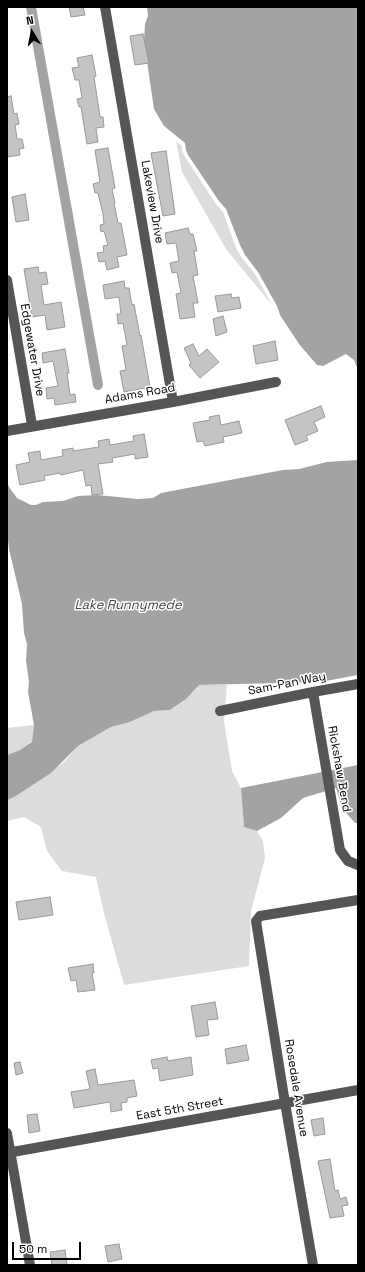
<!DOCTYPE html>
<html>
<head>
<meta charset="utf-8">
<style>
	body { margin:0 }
	#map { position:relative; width:365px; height:1272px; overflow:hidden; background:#fff; font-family:"Space Grotesk",sans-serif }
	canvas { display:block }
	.frame { position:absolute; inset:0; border:8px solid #000; pointer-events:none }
	.north { position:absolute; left:12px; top:12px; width:40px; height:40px; -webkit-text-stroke:3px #fff; paint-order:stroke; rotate:350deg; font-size:11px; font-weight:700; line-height:16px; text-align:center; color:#000 }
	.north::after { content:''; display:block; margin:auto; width:14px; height:18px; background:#000; clip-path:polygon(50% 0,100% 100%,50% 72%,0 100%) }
	.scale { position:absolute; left:12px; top:1242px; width:69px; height:18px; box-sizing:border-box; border:2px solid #000; border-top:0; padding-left:5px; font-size:12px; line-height:14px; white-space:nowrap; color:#000; -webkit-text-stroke:3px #fff; paint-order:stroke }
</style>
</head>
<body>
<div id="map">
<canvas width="365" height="1272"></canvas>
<div class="frame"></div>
<div class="north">N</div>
<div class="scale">50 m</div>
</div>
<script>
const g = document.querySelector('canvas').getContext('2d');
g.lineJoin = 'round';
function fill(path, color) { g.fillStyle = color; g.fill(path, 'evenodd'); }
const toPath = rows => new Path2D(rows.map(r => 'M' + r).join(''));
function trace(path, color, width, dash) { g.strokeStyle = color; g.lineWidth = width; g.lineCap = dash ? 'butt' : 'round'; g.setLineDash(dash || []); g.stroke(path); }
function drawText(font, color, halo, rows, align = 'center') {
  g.font = font + ' "Space Grotesk",sans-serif'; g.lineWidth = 3; g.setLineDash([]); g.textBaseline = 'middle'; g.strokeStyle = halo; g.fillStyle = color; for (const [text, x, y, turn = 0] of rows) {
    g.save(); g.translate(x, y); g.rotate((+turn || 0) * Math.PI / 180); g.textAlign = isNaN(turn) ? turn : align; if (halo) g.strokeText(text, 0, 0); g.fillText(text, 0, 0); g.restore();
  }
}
const green = toPath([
	[176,141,182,146,182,151,185,157,216,204,223,212,236,248,242,258,255,274,272,305,226,249,182,172],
	[199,685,227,685,224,722,232,771,241,788,244,827,257,831,263,841,265,858,251,911,249,966,124,985,104,913,96,877,62,871,47,851,41,827,24,817,7,821,7,800,14,797,63,763,78,746,111,727,130,722,154,711,170,710,186,699],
	[34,725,32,742,20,750,7,755,7,728]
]);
const water = toPath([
	[147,7,358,7,358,370,354,360,346,354,323,366,317,365,299,344,280,315,277,306,258,272,245,255,240,245,226,209,219,201,188,155,186,150,185,143,164,126,154,109,144,41,145,24,148,16],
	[358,460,358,675,320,682,199,685,186,699,170,710,154,711,130,722,111,727,78,746,51,773,14,797,7,800,7,755,20,750,32,742,34,725,28,692,29,682,26,661,27,644,24,633,22,604,9,549,7,532,7,482,9,487,17,498,31,505,36,505,43,502,63,501,78,496,97,495,138,499,153,498,161,493,283,470,299,469,327,462],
	[358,765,358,823,355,823,342,808,336,788,303,798,281,818,257,831,244,827,241,788]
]);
const canal = toPath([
	[31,7,98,385]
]);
const building = toPath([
	[69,7,83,7,85,15,71,17,69,7],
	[143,34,149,63,135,65,130,36,143,34],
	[92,55,96,76,94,77,100,117,103,117,104,127,96,128,98,142,87,144,81,107,79,107,77,99,82,98,79,80,75,80,72,68,79,67,77,58,92,55],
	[11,96,14,114,17,113,19,124,15,125,17,139,22,139,24,148,19,149,20,155,7,157,7,97,11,96],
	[108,148,115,188,112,189,115,203,114,203,118,223,121,223,127,255,117,257,119,267,107,270,105,261,99,262,97,253,104,252,103,246,108,245,104,231,101,232,100,225,104,224,103,214,98,193,95,193,93,184,100,182,95,150,108,148],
	[166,151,175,214,163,216,151,153,166,151],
	[25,194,29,220,16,222,12,197,25,194],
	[188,228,190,234,193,234,197,251,194,251,198,275,193,276,198,303,193,303,195,317,180,319,176,294,181,293,177,272,172,273,170,263,179,261,176,243,167,244,165,233,188,228],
	[38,267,39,273,46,272,48,284,41,285,44,305,61,302,65,327,47,330,45,315,32,317,24,269,38,267],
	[124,281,125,288,129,288,132,305,134,304,140,336,141,335,150,387,124,392,120,371,126,370,122,346,127,345,123,323,118,324,117,314,121,314,119,297,105,299,103,285,124,281],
	[231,294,232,298,239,297,241,308,218,312,215,296,231,294],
	[223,316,227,332,216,336,213,319,223,316],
	[275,341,278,360,256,364,253,346,275,341],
	[193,344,199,356,207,349,219,362,200,378,189,365,191,363,184,348,193,344],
	[65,349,69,373,67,373,70,395,75,394,76,402,55,405,54,398,47,399,46,388,58,386,53,361,43,363,42,353,65,349],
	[321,406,325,417,314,422,318,431,306,436,308,440,295,445,285,420,321,406],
	[219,415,221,425,239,421,242,433,223,437,224,442,205,446,203,441,197,442,193,423,210,420,209,417,219,415],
	[144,434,148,457,135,459,135,454,112,458,113,462,98,464,103,494,92,495,91,485,86,486,83,470,61,475,60,473,44,476,45,480,20,485,16,465,30,462,28,453,40,451,41,460,63,456,62,450,73,448,73,451,99,447,98,441,109,439,110,445,134,441,133,436,144,434],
	[50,897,53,915,19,920,16,902,50,897],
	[93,964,94,973,92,973,95,990,78,992,76,980,71,981,68,968,93,964],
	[215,1002,218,1019,207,1020,209,1035,196,1037,191,1006,215,1002],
	[246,1045,249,1060,227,1064,225,1049,246,1045],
	[167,1057,168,1061,191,1057,193,1075,160,1081,158,1068,153,1069,151,1060,167,1057],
	[20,1062,23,1073,16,1075,14,1063,20,1062],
	[95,1069,98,1085,134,1080,137,1096,127,1098,127,1102,121,1103,122,1110,111,1112,110,1102,74,1108,71,1092,90,1089,86,1071,95,1069],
	[37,1114,40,1131,29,1133,27,1115,37,1114],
	[323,1118,325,1134,314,1136,311,1120,323,1118],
	[330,1159,335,1191,338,1190,340,1199,346,1197,348,1205,342,1206,344,1216,330,1218,318,1161,330,1159],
	[119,1244,122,1259,108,1262,105,1246,119,1244],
	[65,1250,67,1265,52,1265,50,1252,65,1250]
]);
const minor = toPath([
	[105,7,173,402],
	[7,280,32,425],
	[7,431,173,402,276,382],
	[313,692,340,850,348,861,358,865],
	[220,711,313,692,358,684],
	[7,1133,30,1265],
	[7,1153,358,1090],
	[313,1265,285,1103,256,921,260,916,358,900]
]);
const streetNames = [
	["Lakeview Drive",152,202,80],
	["Edgewater Drive",32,350,80],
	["Adams Road",140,394,-10],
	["Sam-Pan Way",287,684,-11],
	["Rickshaw Bend",339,769,80],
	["Rosedale Avenue",296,1088,81],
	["East 5th Street",180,1109,-10]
];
const waterNames = [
	["Lake Runnymede",128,605]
];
fill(green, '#dcdcdc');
fill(water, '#a3a3a3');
trace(canal, '#a3a3a3', 10);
fill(building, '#c4c4c4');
trace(building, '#999', 1);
trace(minor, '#555', 10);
drawText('12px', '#000', '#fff', streetNames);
drawText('italic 13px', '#444', '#fff', waterNames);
</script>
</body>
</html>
